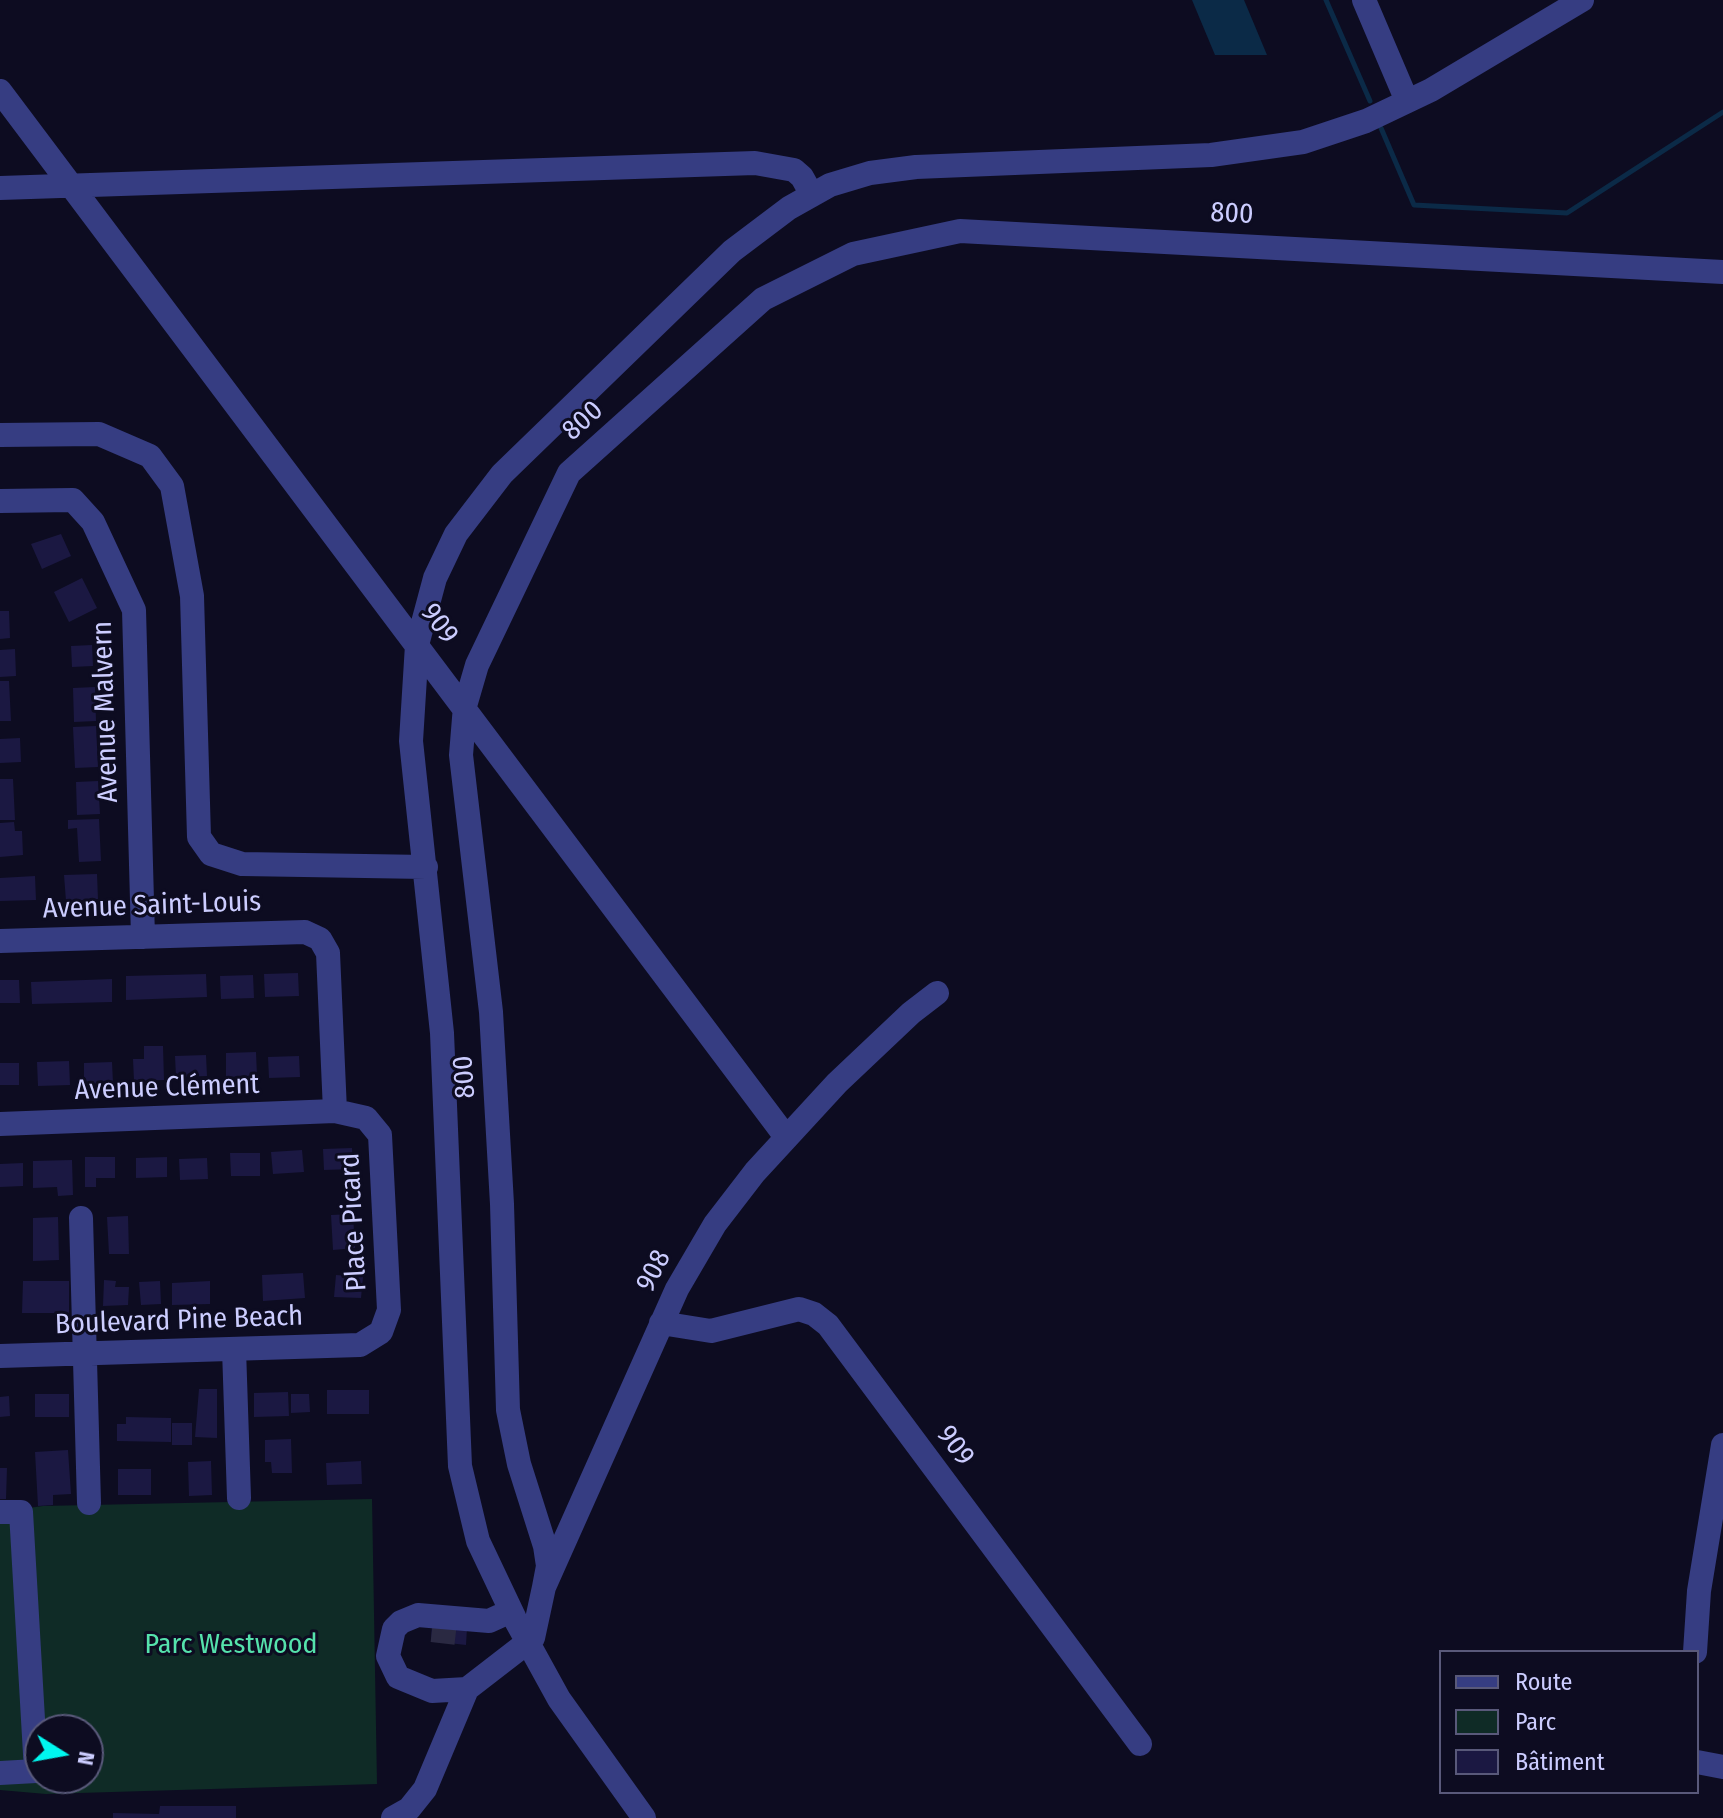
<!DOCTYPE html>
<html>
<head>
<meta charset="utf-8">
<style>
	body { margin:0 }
	#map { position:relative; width:1723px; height:1818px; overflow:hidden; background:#0d0c21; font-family:"Fira Sans Condensed",sans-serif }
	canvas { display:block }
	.legend { position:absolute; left:1439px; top:1650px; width:260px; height:144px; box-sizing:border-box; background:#0d0c21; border:2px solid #59597a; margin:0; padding:10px 14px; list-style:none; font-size:24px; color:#cccdff }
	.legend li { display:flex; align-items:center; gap:16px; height:40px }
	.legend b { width:40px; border:2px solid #59597a }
	.north { position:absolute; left:24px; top:1714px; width:80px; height:80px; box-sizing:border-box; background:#0d0c21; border:2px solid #59597a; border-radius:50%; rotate:101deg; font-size:22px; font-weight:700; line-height:32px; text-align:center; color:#cccdff }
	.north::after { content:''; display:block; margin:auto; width:28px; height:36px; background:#00f7ef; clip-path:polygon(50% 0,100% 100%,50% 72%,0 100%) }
</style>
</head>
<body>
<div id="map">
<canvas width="1723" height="1818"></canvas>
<ul class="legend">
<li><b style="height:10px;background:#363d82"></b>Route</li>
<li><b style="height:22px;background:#0f2b26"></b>Parc</li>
<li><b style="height:22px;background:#1b1842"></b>Bâtiment</li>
</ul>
<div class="north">N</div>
</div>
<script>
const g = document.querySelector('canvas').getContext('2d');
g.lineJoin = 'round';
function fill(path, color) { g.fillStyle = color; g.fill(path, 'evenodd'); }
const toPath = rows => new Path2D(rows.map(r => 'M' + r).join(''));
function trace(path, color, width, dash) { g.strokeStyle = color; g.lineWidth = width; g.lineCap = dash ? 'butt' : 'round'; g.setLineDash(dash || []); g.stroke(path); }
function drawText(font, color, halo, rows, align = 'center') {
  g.font = font + ' "Fira Sans Condensed",sans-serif'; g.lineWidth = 6; g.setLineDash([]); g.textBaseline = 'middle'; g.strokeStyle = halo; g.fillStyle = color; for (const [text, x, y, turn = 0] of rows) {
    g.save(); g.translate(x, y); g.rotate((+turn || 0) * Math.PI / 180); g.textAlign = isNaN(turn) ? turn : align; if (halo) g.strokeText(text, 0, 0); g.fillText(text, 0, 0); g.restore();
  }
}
const green = toPath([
	[372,1499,377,1784,46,1794,0,1790,0,1512,43,1506],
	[40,1730,88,1730,88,1778,40,1778]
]);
const water = toPath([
	[1192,0,1244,0,1267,55,1215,55]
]);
const stream = toPath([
	[1326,0,1370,101],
	[1381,128,1414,205,1567,213,1723,112]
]);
const building = toPath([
	[61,534,71,556,42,569,31,544],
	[82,578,97,608,69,622,54,592],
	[0,611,9,611,10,638,0,639],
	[92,645,93,666,72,667,71,646],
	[15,649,16,676,0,677,0,650],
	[0,681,9,681,11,721,0,721],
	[95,687,96,721,74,722,73,688],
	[96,726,98,767,75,768,73,727],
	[20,738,21,762,0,763,0,739],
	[0,779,13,779,15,820,0,820],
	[98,781,100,814,77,815,76,782],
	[99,819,101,861,79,862,77,828,68,829,68,820],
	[14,822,15,831,22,831,23,855,0,857,0,823],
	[97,874,98,899,66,901,64,875],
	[35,876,36,900,0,901,0,878],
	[298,973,299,996,265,997,264,974],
	[206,974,207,997,126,1000,126,976],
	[253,975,254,998,221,999,220,976],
	[112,979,112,1002,32,1004,31,982],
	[0,980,19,980,20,1003,0,1003],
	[144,1046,163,1046,164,1080,134,1081,133,1059,144,1059],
	[256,1052,257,1076,226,1077,226,1053],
	[206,1055,207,1076,176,1077,175,1056],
	[299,1056,300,1077,269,1078,268,1057],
	[69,1061,70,1085,38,1086,37,1062],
	[112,1062,113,1083,84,1084,84,1063],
	[0,1063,19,1063,19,1085,0,1085],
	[352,1148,353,1169,324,1170,323,1149],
	[302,1150,304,1172,273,1174,271,1152],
	[230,1153,260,1153,260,1176,231,1176],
	[85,1157,115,1157,115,1178,96,1178,96,1187,85,1187],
	[167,1157,167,1177,136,1178,136,1158],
	[207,1158,208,1179,180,1180,179,1159],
	[72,1160,73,1195,58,1196,57,1187,33,1188,33,1161],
	[23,1163,23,1186,0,1187,0,1164],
	[353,1214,355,1248,333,1250,331,1215],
	[128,1216,129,1254,109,1254,107,1217],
	[58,1217,59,1260,33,1261,33,1218],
	[303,1273,305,1298,263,1301,262,1275],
	[336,1275,363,1277,361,1298,334,1297],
	[104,1280,116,1281,115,1287,129,1287,128,1305,103,1306],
	[23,1281,69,1281,69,1313,22,1313],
	[160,1281,161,1304,141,1305,139,1282],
	[210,1281,210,1304,172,1305,172,1283],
	[199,1389,217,1389,217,1438,195,1437],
	[327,1390,369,1390,369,1414,327,1414],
	[288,1392,289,1416,254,1417,254,1393],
	[35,1394,69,1394,69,1417,35,1417],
	[291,1394,309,1394,310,1412,291,1413],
	[9,1396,10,1416,0,1417,0,1397],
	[126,1417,171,1418,171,1442,117,1441,117,1424,126,1424],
	[172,1423,192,1423,192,1445,172,1445],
	[291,1439,292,1473,272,1473,271,1462,265,1462,265,1440],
	[68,1450,71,1494,53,1495,53,1505,38,1506,35,1452],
	[211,1461,212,1495,189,1496,188,1462],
	[361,1461,362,1484,327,1485,326,1463],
	[0,1468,7,1468,6,1499,0,1499],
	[118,1469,151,1469,151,1495,118,1495],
	[432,1624,467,1628,466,1645,431,1641],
	[160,1806,236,1806,236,1818,113,1818,113,1813,159,1814]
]);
const minorTunnel = toPath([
	[432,1630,467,1634]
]);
const minor = toPath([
	[1364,0,1407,101],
	[0,91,786,1137],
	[0,188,755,163,794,170,802,177,812,195],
	[0,435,99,434,150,456,172,486,192,596,199,837,211,854,242,864,426,867],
	[0,501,73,500,93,522,134,610,143,937],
	[0,941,305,932,320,939,328,953,335,1111],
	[0,1124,335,1111,366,1118,380,1135,389,1310,381,1332,360,1345,0,1356],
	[81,1218,89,1503],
	[661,1323,711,1331,799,1309,814,1314,828,1325,1140,1744],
	[234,1349,239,1498],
	[0,1512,21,1512,36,1771,0,1773],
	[544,1587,548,1566,545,1546,519,1464,508,1410,502,1204,491,1012,461,755,465,706,477,665,569,473,763,299,853,254,960,231,1723,272],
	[1695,1652,1699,1591,1723,1445],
	[467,1689,432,1691,398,1677,388,1656,394,1629,401,1622,418,1615,489,1621,511,1611],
	[1697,1762,1723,1767],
	[393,1818,409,1809,425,1789,467,1689,533,1638,544,1587,677,1289,715,1224,755,1172,837,1083,911,1013,937,993],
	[644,1818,559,1699,515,1619,478,1541,460,1466,442,1033,411,741,417,645,435,578,456,534,502,474,732,251,789,208,830,185,870,173,916,167,1211,155,1303,142,1366,121,1431,90,1582,0]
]);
const streetNames = [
	["800",1232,214,3],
	["800",583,421,-42],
	["909",439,624,53],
	["Avenue Malvern",106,712,-92],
	["Avenue Saint-Louis",152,906,-2],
	["800",465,1077,-94],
	["Avenue Clément",167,1088,-2],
	["Place Picard",354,1222,-93],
	["908",654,1271,-63],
	["Boulevard Pine Beach",179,1321,-2],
	["909",955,1446,53]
];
const parkNames = [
	["Parc Westwood",231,1645]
];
fill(green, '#0f2b26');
fill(water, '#0b2a47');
trace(stream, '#0b2a47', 5);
fill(building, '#1b1842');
trace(minorTunnel, '#2a2942', 24, [24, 12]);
trace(minor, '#363d82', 24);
drawText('28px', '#cccdff', '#0d0c21', streetNames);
drawText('28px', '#55e2ac', '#0d0c21', parkNames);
</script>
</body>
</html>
